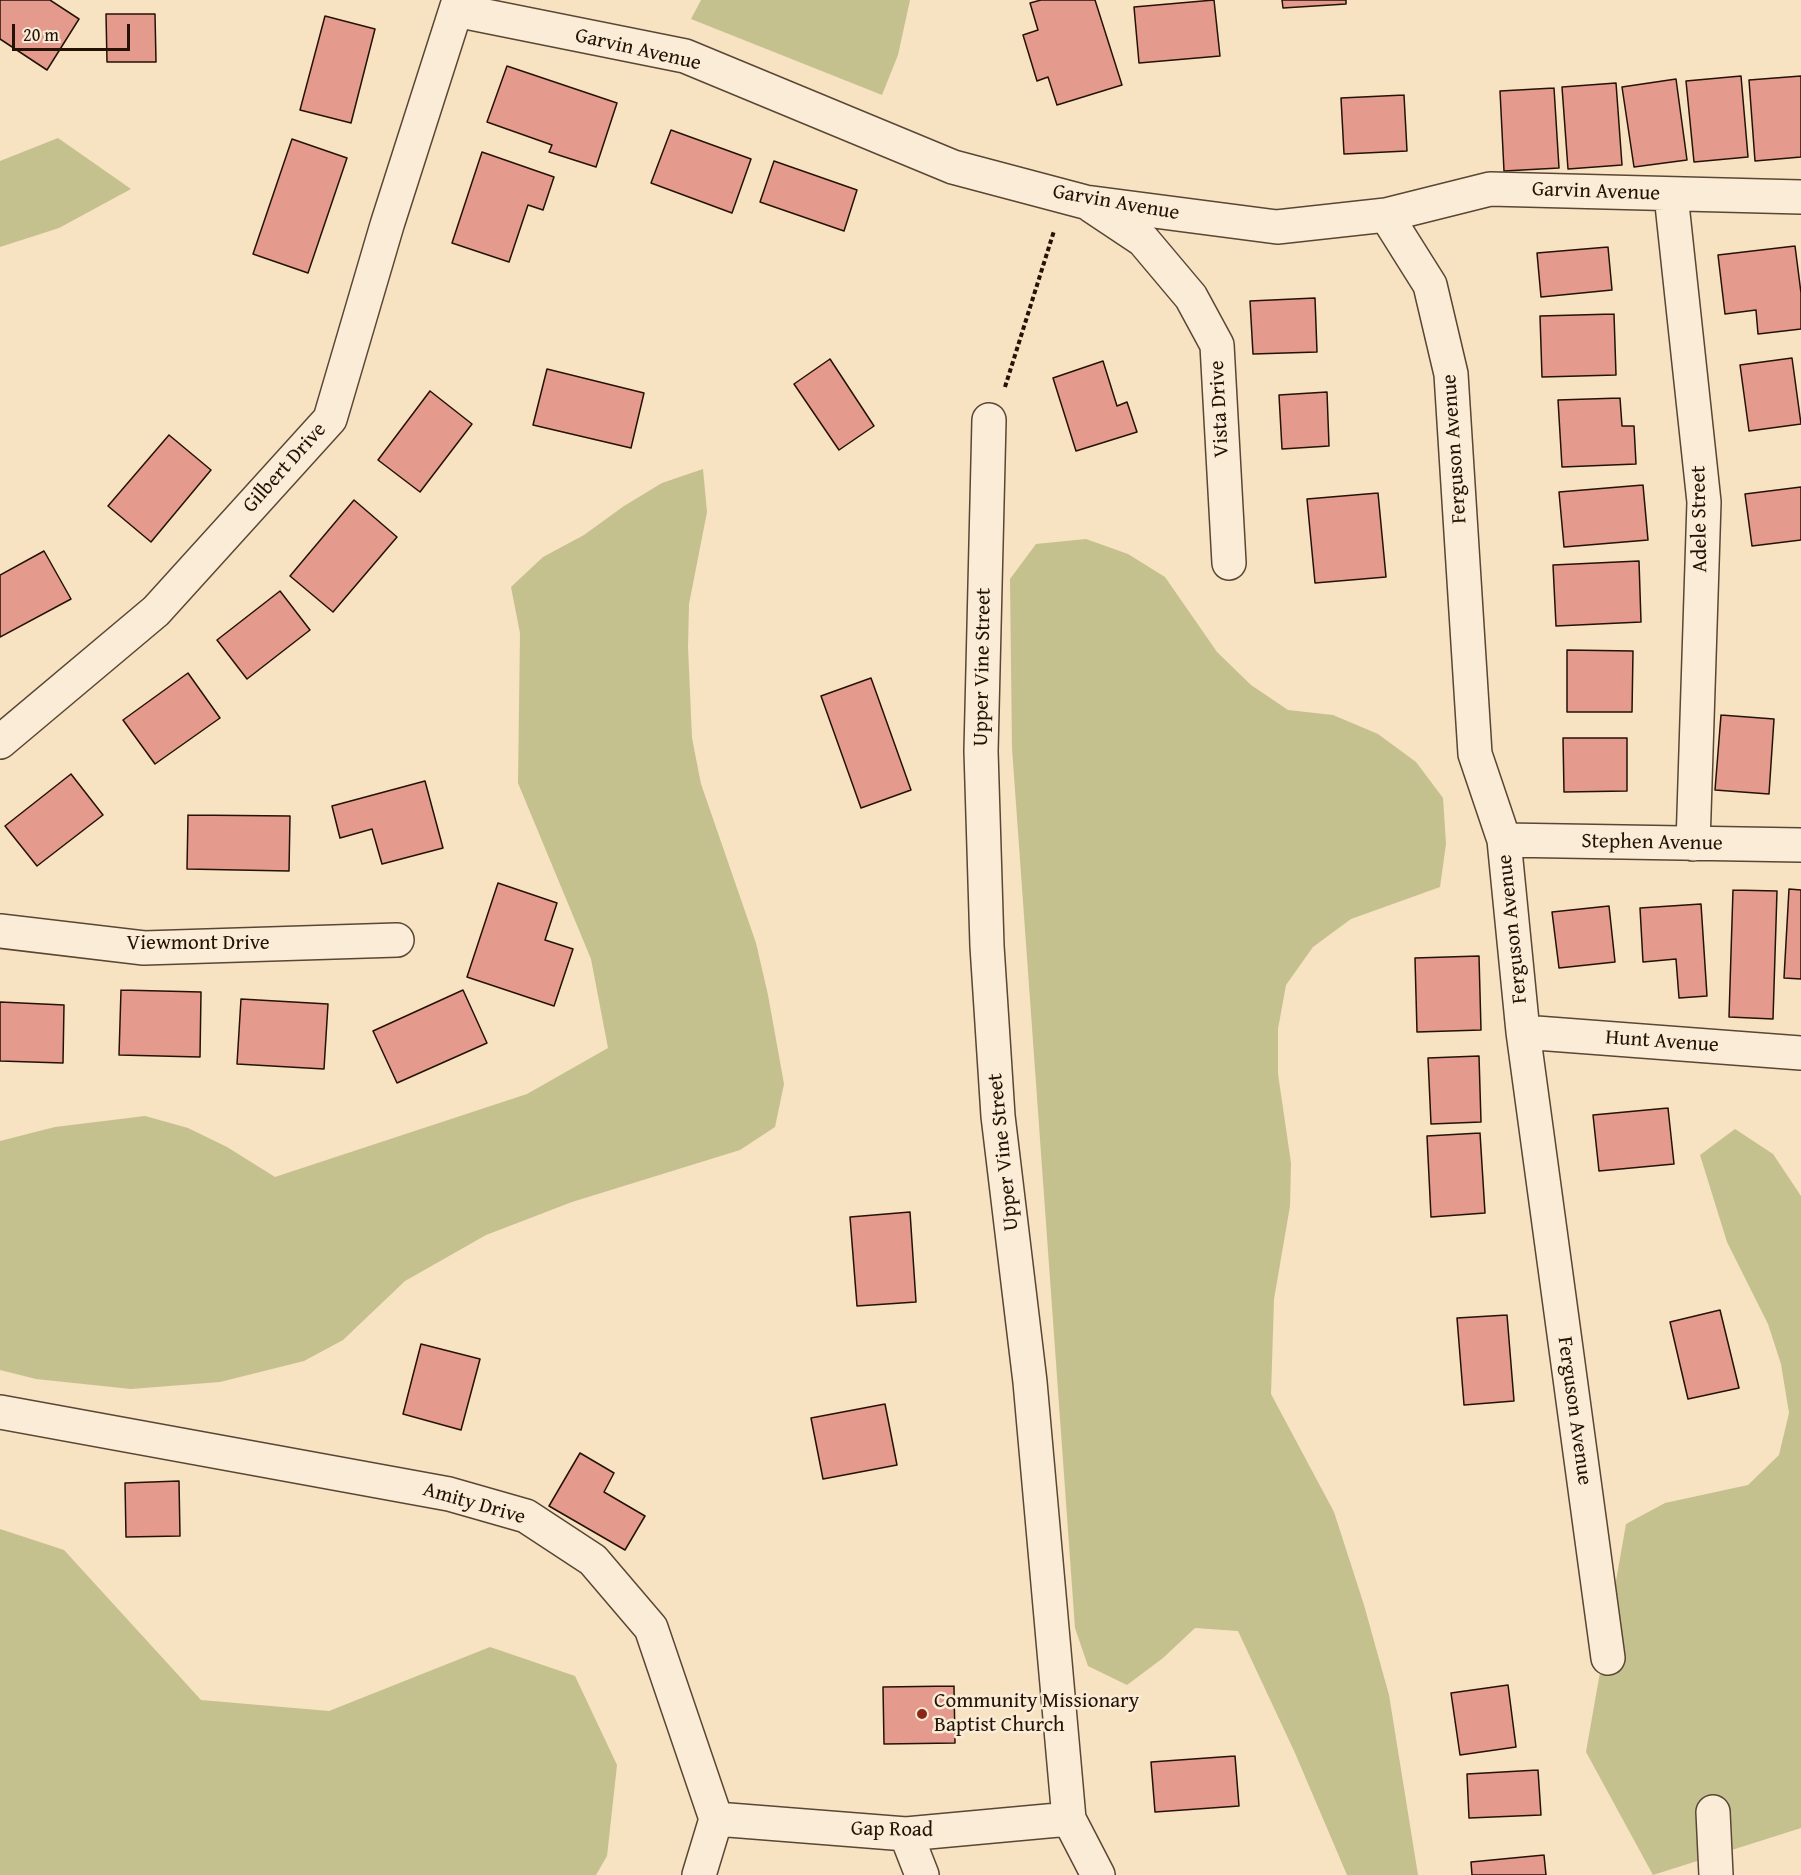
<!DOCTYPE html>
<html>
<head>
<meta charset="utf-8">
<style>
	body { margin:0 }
	#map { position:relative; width:1801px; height:1875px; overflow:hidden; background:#f7e2c1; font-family:"Gentium Book Plus",serif }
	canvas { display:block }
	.scale { position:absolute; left:12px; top:24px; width:118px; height:27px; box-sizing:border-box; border:3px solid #241205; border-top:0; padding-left:8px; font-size:18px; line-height:21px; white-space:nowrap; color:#241205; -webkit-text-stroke:4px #faecd7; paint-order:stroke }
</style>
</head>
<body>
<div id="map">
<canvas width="1801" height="1875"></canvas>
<div class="scale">20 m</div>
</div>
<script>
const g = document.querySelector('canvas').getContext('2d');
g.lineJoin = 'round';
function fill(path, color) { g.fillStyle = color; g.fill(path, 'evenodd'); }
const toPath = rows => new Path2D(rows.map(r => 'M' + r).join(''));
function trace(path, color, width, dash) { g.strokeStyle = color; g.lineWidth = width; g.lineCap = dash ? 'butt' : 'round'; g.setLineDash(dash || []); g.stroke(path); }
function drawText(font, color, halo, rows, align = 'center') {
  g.font = font + ' "Gentium Book Plus",serif'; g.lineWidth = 5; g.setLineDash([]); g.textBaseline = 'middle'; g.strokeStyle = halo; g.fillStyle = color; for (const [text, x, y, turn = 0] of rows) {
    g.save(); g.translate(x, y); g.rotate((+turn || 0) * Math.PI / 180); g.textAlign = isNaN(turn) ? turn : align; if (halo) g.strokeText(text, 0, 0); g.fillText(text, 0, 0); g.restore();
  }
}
const green = toPath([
	[701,0,910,0,898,55,882,95,691,19],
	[58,138,131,189,59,228,0,247,0,161],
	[703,469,707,512,689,604,688,647,692,738,701,784,756,943,768,995,784,1084,775,1127,740,1150,572,1202,486,1235,405,1281,343,1340,304,1361,220,1382,131,1389,36,1379,0,1370,0,1141,55,1127,145,1116,188,1128,227,1147,275,1177,527,1094,608,1048,591,959,518,783,520,633,511,587,543,557,584,535,624,506,662,483],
	[1086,539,1128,554,1165,577,1217,652,1251,685,1288,710,1333,715,1378,734,1416,762,1443,798,1446,844,1440,887,1351,919,1313,947,1286,985,1278,1029,1278,1074,1291,1163,1290,1206,1274,1299,1271,1394,1334,1512,1364,1605,1389,1695,1418,1875,1347,1875,1295,1753,1238,1631,1195,1628,1163,1658,1127,1685,1088,1666,1075,1628,1012,748,1010,579,1036,544],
	[1735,1129,1773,1154,1801,1196,1801,1828,1653,1875,1586,1752,1626,1524,1665,1503,1748,1485,1779,1455,1789,1413,1781,1364,1768,1324,1727,1242,1700,1155],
	[0,1529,64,1550,201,1700,329,1711,490,1647,575,1676,617,1765,607,1856,596,1875,0,1875]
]);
const building = toPath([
	[0,0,50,0,79,19,47,70,0,39,0,0],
	[1041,0,1095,0,1122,85,1057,105,1048,77,1037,81,1023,35,1038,30,1030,3,1041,0],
	[1214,0,1220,56,1139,63,1134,7,1214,0],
	[1282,0,1346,0,1346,4,1283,8,1282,0],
	[106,14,155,14,156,62,107,62,106,14],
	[325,16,375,29,351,123,300,110,325,16],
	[507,66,617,103,596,167,549,152,552,145,487,122,507,66],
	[1741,76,1748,157,1694,162,1686,81,1741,76],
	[1801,76,1801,157,1755,161,1749,80,1801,76],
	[1676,79,1687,160,1634,167,1622,87,1676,79],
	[1616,83,1622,165,1568,169,1562,87,1616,83],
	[1554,88,1559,168,1504,171,1500,91,1554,88],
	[1404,95,1407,151,1344,154,1341,98,1404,95],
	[671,130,751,159,732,213,651,183,671,130],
	[292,139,347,158,308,273,253,254,292,139],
	[482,152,554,177,543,210,528,205,509,262,452,243,482,152],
	[774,161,857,190,844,231,760,202,774,161],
	[1795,246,1801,293,1801,329,1758,334,1756,310,1725,314,1718,255,1795,246],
	[1608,247,1612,290,1541,297,1537,253,1608,247],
	[1315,298,1317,352,1253,354,1250,301,1315,298],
	[1614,314,1616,375,1542,377,1540,316,1614,314],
	[1792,358,1801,424,1749,431,1740,365,1792,358],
	[830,359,874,426,839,450,794,384,830,359],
	[1103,361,1117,406,1127,402,1137,432,1076,451,1053,378,1103,361],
	[547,369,644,393,631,448,533,425,547,369],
	[430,391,472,424,420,492,378,460,430,391],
	[1327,392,1329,446,1282,449,1279,395,1327,392],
	[1620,398,1622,426,1634,426,1636,464,1562,467,1558,400,1620,398],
	[169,435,211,470,151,542,108,506,169,435],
	[1643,485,1648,540,1564,547,1559,492,1643,485],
	[1801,487,1801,540,1752,546,1745,494,1801,487],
	[1378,493,1386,577,1315,583,1307,499,1378,493],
	[354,500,397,537,333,612,290,576,354,500],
	[44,551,71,599,0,637,0,575,44,551],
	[1639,561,1641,622,1556,626,1553,565,1639,561],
	[280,591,310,630,247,679,217,640,280,591],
	[1567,650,1633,651,1632,712,1567,712,1567,650],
	[188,673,220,718,155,764,123,720,188,673],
	[871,678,911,790,861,808,821,696,871,678],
	[1721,715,1774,719,1769,794,1715,790,1721,715],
	[1563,738,1627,738,1627,791,1564,792,1563,738],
	[71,774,103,815,37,866,5,826,71,774],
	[425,781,443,848,382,864,372,829,340,838,332,806,425,781],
	[188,815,290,816,289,871,187,869,188,815],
	[498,883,557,903,545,940,573,949,554,1006,467,977,498,883],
	[1789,889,1801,890,1801,979,1784,978,1789,889],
	[1733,890,1777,891,1773,1019,1729,1017,1733,890],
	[1701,904,1707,996,1679,998,1676,959,1643,962,1640,908,1701,904],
	[1609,906,1615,962,1559,968,1552,912,1609,906],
	[1479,956,1481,1030,1417,1032,1415,958,1479,956],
	[121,990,201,992,200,1057,119,1055,121,990],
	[463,990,487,1043,397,1083,373,1031,463,990],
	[241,999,328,1004,324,1069,237,1064,241,999],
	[0,1002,64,1005,63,1063,0,1061,0,1002],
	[1479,1056,1481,1122,1431,1124,1428,1058,1479,1056],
	[1668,1108,1674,1164,1599,1171,1593,1115,1668,1108],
	[1480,1133,1485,1213,1431,1217,1427,1136,1480,1133],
	[910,1212,916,1302,857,1306,850,1217,910,1212],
	[1720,1310,1739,1388,1688,1399,1670,1322,1720,1310],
	[1507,1315,1514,1401,1464,1405,1457,1318,1507,1315],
	[421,1344,480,1359,461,1430,403,1414,421,1344],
	[885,1404,897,1465,823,1479,811,1418,885,1404],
	[580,1453,614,1473,604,1492,645,1516,625,1550,549,1506,580,1453],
	[179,1481,180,1536,126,1537,125,1483,179,1481],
	[1508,1685,1516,1747,1460,1755,1451,1693,1508,1685],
	[954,1686,955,1743,884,1744,883,1687,954,1686],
	[1235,1756,1239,1806,1155,1812,1151,1762,1235,1756],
	[1538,1770,1541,1815,1469,1818,1467,1774,1538,1770],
	[1544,1855,1546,1875,1472,1875,1471,1862,1544,1855]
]);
const path = toPath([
	[1005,387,1054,231]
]);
const minor = toPath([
	[456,10,685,56,953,167,1085,202,1277,227,1386,215,1490,189,1801,197],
	[1671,195,1704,502,1693,844],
	[1092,206,1143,240,1191,297,1217,345,1229,563],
	[1386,215,1430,285,1451,374,1475,754,1504,840,1523,1032,1608,1658],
	[989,420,981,751,987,946,998,1116,1030,1382,1069,1819,1098,1875],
	[0,742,156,611,330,419,387,225,459,0],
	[1504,840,1801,845],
	[0,931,144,948,397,940],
	[1523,1032,1801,1053],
	[0,1412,449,1494,526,1516,593,1560,651,1628,716,1819,699,1875],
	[1713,1812,1716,1875],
	[716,1819,906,1834,1069,1819],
	[906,1834,922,1875]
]);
const markers = [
	[922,1714,6,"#8f2418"]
];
const streetNames = [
	["Garvin Avenue",638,50,13],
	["Garvin Avenue",1596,192,2],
	["Garvin Avenue",1116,203,10],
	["Vista Drive",1220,409,-93],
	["Ferguson Avenue",1455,449,-94],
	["Gilbert Drive",285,468,-48],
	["Adele Street",1700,519,-91],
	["Upper Vine Street",983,667,-89],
	["Stephen Avenue",1652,843,1],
	["Ferguson Avenue",1513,929,-96],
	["Viewmont Drive",198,944],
	["Hunt Avenue",1662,1042,4],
	["Upper Vine Street",1004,1152,-96],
	["Ferguson Avenue",1574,1411,82],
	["Amity Drive",474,1504,16],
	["Gap Road",892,1830,1]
];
const poiNames = [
	["Community Missionary",934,1702],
	["Baptist Church",934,1726]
];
fill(green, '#c4c18e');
fill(building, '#e49b8e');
trace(building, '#241205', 1.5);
trace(minor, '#594634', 36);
trace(path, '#241205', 4, [4.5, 3]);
trace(minor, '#faecd7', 33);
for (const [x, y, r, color] of markers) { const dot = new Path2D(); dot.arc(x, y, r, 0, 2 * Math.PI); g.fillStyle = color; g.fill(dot); trace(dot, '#faecd7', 2); }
drawText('21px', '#241205', '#faecd7', streetNames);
drawText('21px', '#241205', '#faecd7', poiNames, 'left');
</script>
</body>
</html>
